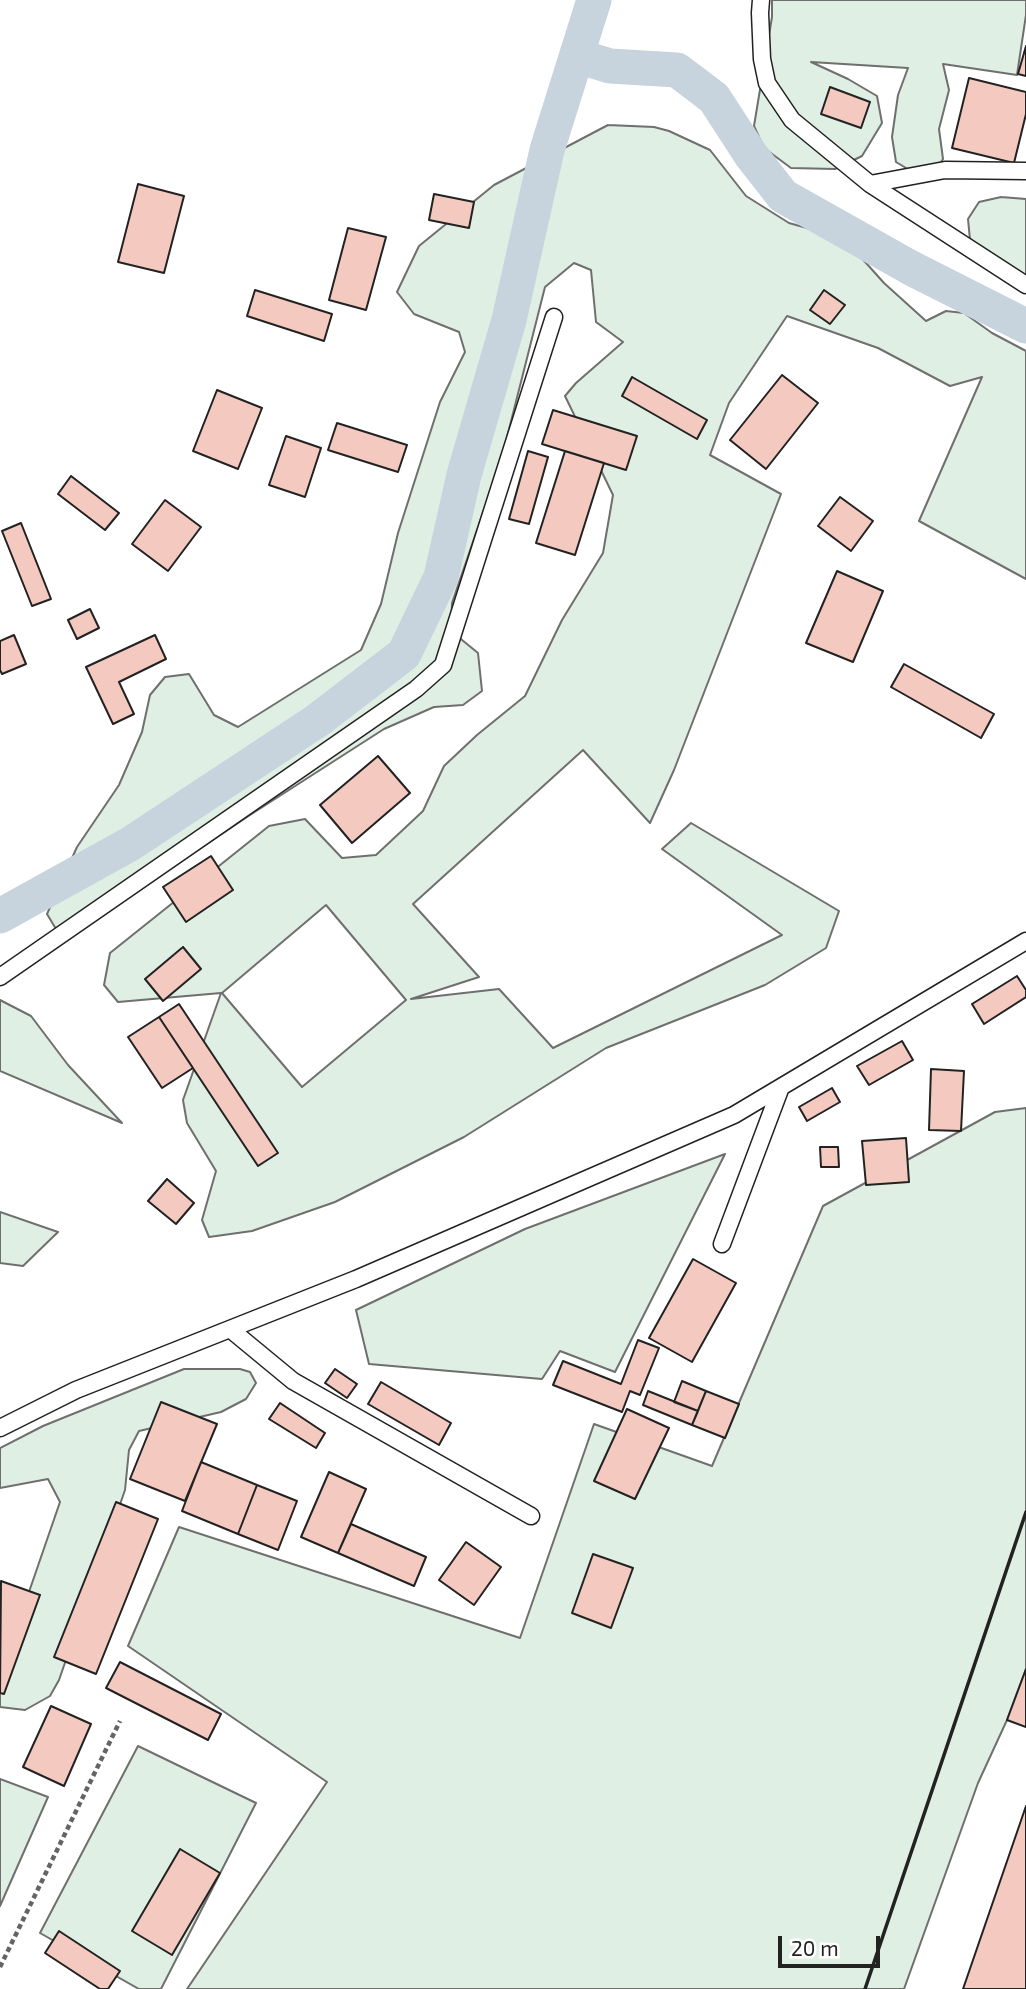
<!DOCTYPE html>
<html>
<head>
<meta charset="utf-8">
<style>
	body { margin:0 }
	#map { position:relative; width:1026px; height:1989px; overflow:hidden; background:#fff; font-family:"Exo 2",sans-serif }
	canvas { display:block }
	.scale { position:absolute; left:778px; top:1936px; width:102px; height:32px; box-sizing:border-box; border:4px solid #222; border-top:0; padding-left:9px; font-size:21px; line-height:24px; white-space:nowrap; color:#222; -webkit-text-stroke:5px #fff; paint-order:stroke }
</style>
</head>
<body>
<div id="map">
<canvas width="1026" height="1989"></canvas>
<div class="scale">20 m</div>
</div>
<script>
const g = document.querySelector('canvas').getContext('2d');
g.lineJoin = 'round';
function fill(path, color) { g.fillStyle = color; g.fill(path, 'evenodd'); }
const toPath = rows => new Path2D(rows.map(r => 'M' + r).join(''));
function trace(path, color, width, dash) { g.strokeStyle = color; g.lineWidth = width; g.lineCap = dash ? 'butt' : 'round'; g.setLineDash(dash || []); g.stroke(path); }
const green = toPath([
	[772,0,1026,0,1026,15,1017,75,943,64,949,90,939,129,943,159,938,167,911,171,896,162,892,137,898,95,908,68,811,62,848,79,877,96,882,123,862,156,835,169,791,168,764,148,754,126,772,17,772,0],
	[608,125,654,127,669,131,710,150,746,196,789,223,814,230,858,254,884,283,926,321,946,311,964,313,992,333,1026,351,1026,579,919,521,982,377,950,386,878,348,787,316,729,403,710,455,781,494,674,770,650,823,583,750,413,904,479,977,411,999,499,989,553,1048,782,935,662,849,691,823,839,911,826,948,765,985,606,1048,464,1137,335,1202,252,1231,209,1237,202,1220,216,1171,187,1123,183,1100,221,993,118,1002,104,985,110,953,269,826,305,819,342,858,376,855,423,811,444,766,477,735,525,696,562,620,603,553,613,495,565,396,576,383,623,342,596,322,591,270,574,263,545,287,502,457,452,603,451,631,478,653,482,691,463,705,434,707,384,729,250,815,94,920,62,939,47,914,77,847,119,785,142,732,150,695,165,677,189,674,214,715,238,727,361,650,381,604,398,533,440,402,465,352,459,332,414,314,397,292,419,246,494,185,608,125],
	[326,905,406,1000,302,1087,222,993,326,905],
	[1001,197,1026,199,1026,279,970,240,968,219,979,202,1001,197],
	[0,1000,31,1016,68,1065,122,1123,0,1071,0,1000],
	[1026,1108,1026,1669,1007,1720,978,1783,904,1989,187,1989,327,1782,128,1646,179,1527,520,1638,594,1424,712,1466,823,1206,995,1112,1026,1108],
	[725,1154,615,1372,560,1351,542,1379,369,1364,356,1310,525,1229,725,1154],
	[0,1212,58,1232,23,1266,0,1263,0,1212],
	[184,1369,240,1369,250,1372,256,1383,246,1399,221,1412,139,1431,129,1450,125,1490,59,1680,50,1696,25,1710,0,1707,0,1676,60,1502,48,1479,0,1488,0,1448,43,1426,184,1369],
	[138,1746,256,1803,161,1989,139,1989,40,1933,138,1746],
	[0,1779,48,1797,0,1906,0,1779]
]);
const canal = toPath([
	[577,56,610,66,677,70,714,98,751,155,783,196,911,268,1026,326],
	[0,916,130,844,318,720,404,654,441,577,464,475,509,320,547,150,594,0]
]);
const building = toPath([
	[1026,46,1026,76,1018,74,1026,46],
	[969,78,1026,92,1026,114,1014,163,952,148,969,78],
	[830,87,870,102,861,128,821,114,830,87],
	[138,184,184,196,164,273,118,262,138,184],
	[434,194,474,202,469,228,429,220,434,194],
	[348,228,386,237,366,310,329,300,348,228],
	[255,290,332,314,324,341,247,316,255,290],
	[824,290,845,305,830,324,810,310,824,290],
	[782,375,818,403,766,469,730,440,782,375],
	[632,377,707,420,697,439,622,396,632,377],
	[217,390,262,408,238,469,193,451,217,390],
	[553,410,637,436,626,470,542,444,553,410],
	[337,423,407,445,398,472,328,450,337,423],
	[286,436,321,448,305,497,269,485,286,436],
	[528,451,548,457,529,524,509,519,528,451],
	[565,451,604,463,575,555,536,543,565,451],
	[71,476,119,513,105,530,58,494,71,476],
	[840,497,873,521,851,551,818,526,840,497],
	[165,500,201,527,168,571,132,544,165,500],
	[21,523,51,599,32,606,2,531,21,523],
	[837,571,883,591,853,662,806,643,837,571],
	[90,609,99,628,77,639,68,620,90,609],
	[14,635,26,664,2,674,0,670,0,641,14,635],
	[155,635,166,659,119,682,134,714,113,724,86,667,155,635],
	[904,664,994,714,981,738,891,687,904,664],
	[378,756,410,793,352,843,320,805,378,756],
	[211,856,233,890,186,922,163,887,211,856],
	[183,947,201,969,163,1001,145,979,183,947],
	[1017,976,1026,990,1026,997,984,1024,972,1004,1017,976],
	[179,1004,278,1153,258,1166,159,1017,179,1004],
	[159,1017,193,1068,162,1088,128,1037,159,1017],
	[902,1041,913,1060,869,1085,857,1066,902,1041],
	[931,1069,964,1071,961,1131,929,1130,931,1069],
	[832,1088,840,1102,807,1121,799,1107,832,1088],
	[906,1138,909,1182,866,1185,862,1141,906,1138],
	[820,1147,838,1147,839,1167,821,1167,820,1147],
	[167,1179,194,1203,176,1224,148,1201,167,1179],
	[693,1259,736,1283,692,1362,649,1338,693,1259],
	[638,1340,659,1348,640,1395,630,1391,622,1412,553,1385,563,1361,621,1384,638,1340],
	[335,1369,357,1384,347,1398,325,1383,335,1369],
	[682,1381,706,1391,698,1411,674,1402,682,1381],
	[381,1382,451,1423,439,1445,368,1404,381,1382],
	[648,1391,698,1411,692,1425,643,1405,648,1391],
	[706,1391,739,1404,725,1438,692,1425,706,1391],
	[161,1402,217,1424,185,1501,130,1479,161,1402],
	[280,1403,325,1433,316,1448,269,1419,280,1403],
	[627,1409,669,1428,635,1499,594,1481,627,1409],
	[201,1462,257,1485,238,1534,182,1511,201,1462],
	[329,1472,366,1489,338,1553,301,1537,329,1472],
	[257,1485,297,1501,278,1550,238,1534,257,1485],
	[116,1502,158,1519,96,1674,54,1657,116,1502],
	[351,1524,426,1557,414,1586,338,1553,351,1524],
	[466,1542,501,1567,474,1605,439,1580,466,1542],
	[593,1554,633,1568,611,1628,572,1613,593,1554],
	[1,1581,40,1595,4,1694,0,1693,1,1581],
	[120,1662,221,1714,208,1740,106,1688,120,1662],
	[1026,1669,1026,1727,1007,1720,1026,1669],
	[51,1706,91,1724,64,1786,23,1767,51,1706],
	[1026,1806,1026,1989,963,1989,1026,1806],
	[180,1849,220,1873,172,1955,132,1931,180,1849],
	[59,1931,120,1971,108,1989,100,1989,45,1953,59,1931]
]);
const path = toPath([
	[0,1967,120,1721]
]);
const lane = toPath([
	[761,0,760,13,762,59,767,83,792,120,870,184,1026,285],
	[870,184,945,170,1026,171],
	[0,977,416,689,443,665,554,317],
	[722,1244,781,1087],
	[230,1329,293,1381,531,1516],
	[0,1428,76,1390,356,1279,734,1115,1026,941]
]);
const wall = toPath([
	[865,1989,1026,1512]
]);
fill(green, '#e0efe3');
trace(green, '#6f6f6f', 2);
trace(canal, '#c7d3dd', 35);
fill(building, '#f3c9c0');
trace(building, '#222', 2);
trace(lane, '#222', 19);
trace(path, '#646464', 4.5, [5, 3.5]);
trace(lane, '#fff', 16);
trace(wall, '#222', 3.5);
</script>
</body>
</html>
